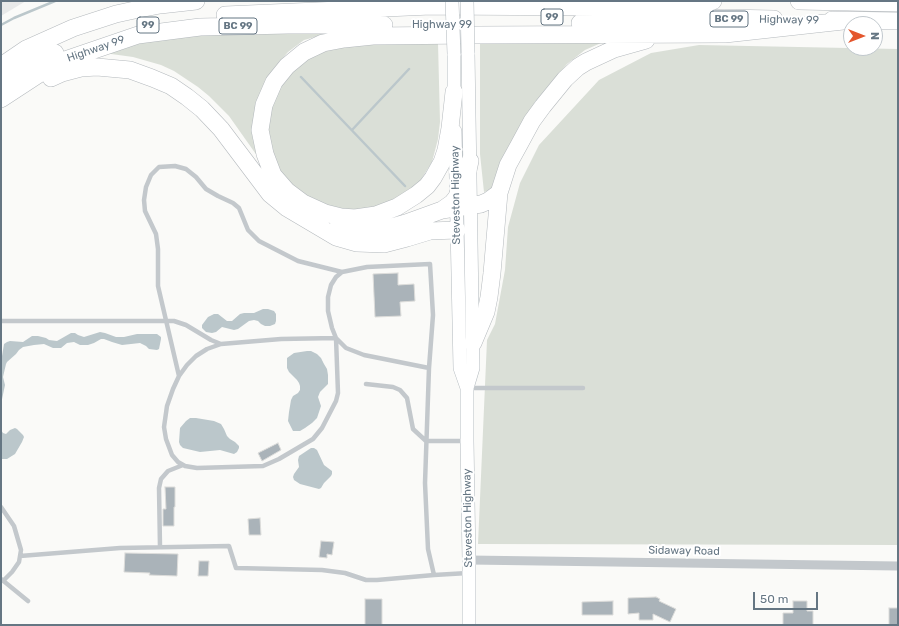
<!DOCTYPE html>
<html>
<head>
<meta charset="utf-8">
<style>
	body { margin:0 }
	#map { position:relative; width:899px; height:626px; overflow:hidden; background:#fafaf8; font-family:Rubik,sans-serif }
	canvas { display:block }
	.frame { position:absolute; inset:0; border:2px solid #657683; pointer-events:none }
	.north { position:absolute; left:843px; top:16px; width:40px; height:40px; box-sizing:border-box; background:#fff; border:1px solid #c1c8cd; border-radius:50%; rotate:90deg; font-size:11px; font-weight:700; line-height:16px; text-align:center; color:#657683 }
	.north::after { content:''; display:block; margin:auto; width:14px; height:18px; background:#e4572e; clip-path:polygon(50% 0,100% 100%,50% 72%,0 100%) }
	.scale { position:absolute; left:753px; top:592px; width:65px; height:18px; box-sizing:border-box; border:2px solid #657683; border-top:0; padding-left:5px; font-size:12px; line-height:14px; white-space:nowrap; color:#657683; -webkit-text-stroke:3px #fff; paint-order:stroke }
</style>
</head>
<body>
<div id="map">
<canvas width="899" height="626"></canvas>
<div class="frame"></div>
<div class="north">N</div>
<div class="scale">50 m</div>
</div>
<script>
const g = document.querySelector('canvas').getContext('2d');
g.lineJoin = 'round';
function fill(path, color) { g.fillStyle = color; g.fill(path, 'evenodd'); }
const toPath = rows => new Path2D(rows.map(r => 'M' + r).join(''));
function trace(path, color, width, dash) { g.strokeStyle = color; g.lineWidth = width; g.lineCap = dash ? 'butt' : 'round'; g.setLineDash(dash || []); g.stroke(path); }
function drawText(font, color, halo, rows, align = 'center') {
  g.font = font + ' Rubik,sans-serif'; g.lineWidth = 4; g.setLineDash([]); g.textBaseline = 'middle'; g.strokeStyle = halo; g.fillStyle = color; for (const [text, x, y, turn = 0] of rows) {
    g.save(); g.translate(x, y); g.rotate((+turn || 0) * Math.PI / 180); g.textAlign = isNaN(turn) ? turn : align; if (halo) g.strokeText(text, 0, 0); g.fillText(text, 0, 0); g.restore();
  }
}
const built = toPath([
	[1,1,26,1,1,16]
]);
const green = toPath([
	[345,29,304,40,288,52,274,68,269,77,265,167,229,116,209,96,198,87,174,71,161,65,133,57,104,53,122,47,175,35],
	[608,40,585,50,567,64,535,102,501,162,492,189,484,192,480,154,480,41],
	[438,43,440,122,438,139,432,162,420,181,406,197,367,212,322,206,304,196,281,174,271,155,267,117,287,72,330,44],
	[699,45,898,49,898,545,478,544,487,340,495,324,505,270,508,227,520,183,539,145,599,80,651,53]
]);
const water = toPath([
	[263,309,268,309,274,311,276,314,276,321,275,324,270,326,265,326,261,324,258,321,254,320,249,321,238,329,234,330,222,327,216,332,212,333,206,332,202,328,202,325,208,317,214,314,218,314,227,321,232,321,240,314,244,313,254,313],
	[100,332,105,333,116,337,124,337,137,334,157,334,161,337,161,339,159,349,157,350,149,349,146,346,140,343,122,345,112,342,104,339,101,339,94,343,88,345,80,345,74,342,67,343,61,348,53,348,44,344,34,345,23,347,19,350,16,354,7,362,6,364,3,377,5,385,1,404,1,362,4,344,7,342,10,341,23,342,32,336,38,336,46,338,49,340,57,341,71,333,75,333,78,335,84,337],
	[307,351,311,351,317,354,321,358,324,364,327,369,328,375,328,384,320,392,318,397,321,406,317,418,312,423,305,428,300,431,293,431,288,421,289,412,291,400,293,396,298,393,300,390,300,386,299,383,297,380,289,372,287,368,287,358,294,353],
	[190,418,196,418,214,421,221,424,224,429,227,436,230,439,235,442,239,446,239,448,237,452,234,454,220,450,200,452,183,448,180,445,179,442,180,428,186,421],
	[15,428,17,429,23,435,24,437,22,442,15,454,7,459,1,459,1,430,3,433,6,434,10,430],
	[311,448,314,448,317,450,324,465,332,471,332,474,331,476,324,483,321,488,319,489,300,484,294,480,293,477,294,474,299,467,298,460,299,456]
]);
const stream = toPath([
	[1,25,14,18,55,1],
	[301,77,405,186],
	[352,130,409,69]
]);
const building = toPath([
	[398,273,398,285,414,284,415,301,400,302,401,316,375,317,373,274,398,273],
	[278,443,281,450,262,461,258,453,278,443],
	[165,487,175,487,175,507,174,507,174,526,163,526,163,509,166,509,165,487],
	[260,518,261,535,249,535,248,519,260,518],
	[321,541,334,542,332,555,327,554,327,558,319,557,321,541],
	[125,553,178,554,177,576,149,575,150,573,124,572,125,553],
	[199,561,209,561,208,576,198,576,199,561],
	[656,597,660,599,659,601,676,609,670,622,653,614,653,620,639,620,639,613,628,614,628,598,656,597],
	[365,599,382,599,382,625,365,625,365,599],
	[613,601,613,615,582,615,582,602,613,601],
	[793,601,807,601,807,611,813,611,813,625,783,625,783,613,793,613,793,601],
	[889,608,898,608,898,625,889,625,889,608]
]);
const lane = toPath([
	[1,321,174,321,186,325,211,340,221,344],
	[336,338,338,393,336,401,322,428,313,439,279,459,263,466,197,468,185,466,178,462,172,455,166,439,164,427,167,406,173,389,179,376,187,365,196,356,207,349,221,344,281,339,336,338],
	[429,368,364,355,346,348,336,338,332,328,328,311,328,297,331,285,336,277,342,272,367,267,430,264,433,315,429,368,425,483,428,549,434,575,468,573],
	[179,376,158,286,158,249,156,234,145,211,144,200,146,187,151,175,159,167,175,166,186,169,196,177,206,189,218,196,233,203,239,208,248,230,259,241,298,261,342,272],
	[366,384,393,387,400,390,407,398,413,429,426,441,465,441],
	[469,388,583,388],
	[1,507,14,526,21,550,19,562,12,572,3,581],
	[160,547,159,488,161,479,168,471,183,465],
	[20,556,120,548,229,546,236,568,322,570,345,573,366,580,377,580,434,575],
	[1,579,28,601]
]);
const street = toPath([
	[469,560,898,566]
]);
const secondary = toPath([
	[468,53,473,368,467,388,467,441,469,560,469,625],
	[454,54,454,101],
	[455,131,460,368,467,388]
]);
const highway = toPath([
	[799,1,898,3],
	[225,15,431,6,598,7,697,6,713,1],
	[832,20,898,21],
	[580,23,724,18,774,19],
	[1,66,26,49,73,28,116,14,139,9,160,5,196,1],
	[51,78,62,73,81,68,97,67,130,70,152,78,171,86,187,97,202,109,221,129,270,194,287,208,336,237,357,243,384,244,407,238,430,231,457,230],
	[1,82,18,72,46,57,55,53],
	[454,92,450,128,446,150,442,162,433,178,427,186,416,195,397,207,376,215,355,218,341,217,325,213,303,203,287,191,273,175,265,154,260,130,264,105,274,82,287,66,304,52,323,43,344,39,373,36,475,35,725,34,843,21],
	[1,99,56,63,138,35,200,27,288,25,384,25],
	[442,210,481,204,488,201,499,193],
	[335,230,357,231,382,230,406,223,442,210,452,203,456,198,463,187,467,175,470,161],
	[473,343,486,312,489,297,492,273,499,193,508,165,519,145,532,121,543,106,565,79,578,67,586,62,614,49,646,40]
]);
const secondaryBridge = toPath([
	[452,1,454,54],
	[467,1,468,53]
]);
const shields = [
	[552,17,22],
	[729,19,38],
	[148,25,22],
	[238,26,38]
];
const shieldNames = [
	["99",552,17],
	["BC 99",729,19],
	["99",148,25],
	["BC 99",238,26]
];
const streetNames = [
	["Highway 99",789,20,1],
	["Highway 99",442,25],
	["Highway 99",96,49,-19],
	["Steveston Highway",456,195,-91],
	["Steveston Highway",468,518,-91],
	["Sidaway Road",684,551,1]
];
fill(built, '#e8e9e9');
fill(green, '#dadfd7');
fill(water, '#bbc7cb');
trace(stream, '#bbc7cb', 2.5);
fill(building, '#aab3b9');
trace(building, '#dcdcda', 1);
trace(secondary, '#b3babf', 14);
trace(highway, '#b4b9bd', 18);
trace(lane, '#c3c8cc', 4.5);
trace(street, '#c3c8cc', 9);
trace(secondary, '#fff', 13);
trace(highway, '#fff', 17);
trace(secondaryBridge, '#b3babf', 14, []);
trace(secondaryBridge, '#fff', 13);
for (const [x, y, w] of shields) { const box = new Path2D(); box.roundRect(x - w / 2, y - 8, w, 16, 3); g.fillStyle = '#fff'; g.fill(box); trace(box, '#657683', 1); }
drawText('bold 10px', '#657683', null, shieldNames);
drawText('11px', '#657683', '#fff', streetNames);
</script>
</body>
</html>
